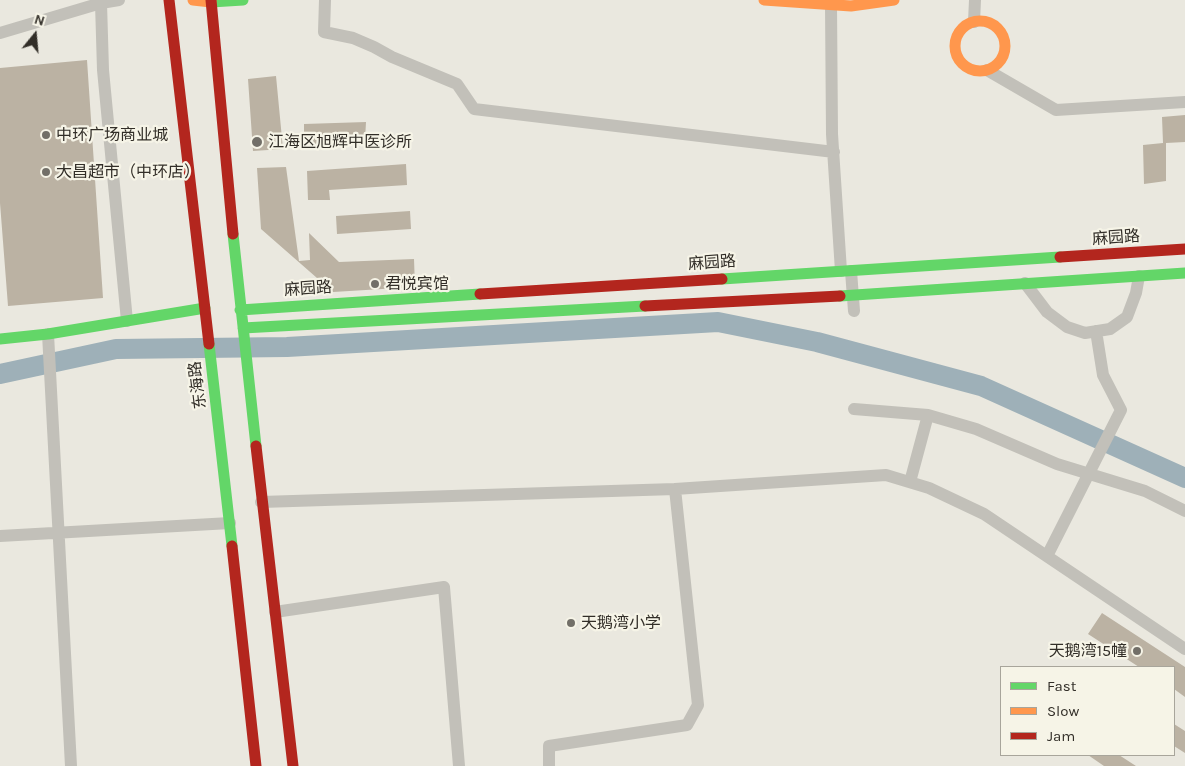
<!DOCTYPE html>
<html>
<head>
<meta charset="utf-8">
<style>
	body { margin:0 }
	#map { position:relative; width:1185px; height:766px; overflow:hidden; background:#eae8df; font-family:Karla,sans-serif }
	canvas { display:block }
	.legend { position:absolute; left:1000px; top:666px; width:175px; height:90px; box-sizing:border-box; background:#f6f4e7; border:1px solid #a8a59b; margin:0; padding:6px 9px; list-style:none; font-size:15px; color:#322e28 }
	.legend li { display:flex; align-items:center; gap:10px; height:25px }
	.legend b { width:25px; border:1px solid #a8a59b }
	.north { position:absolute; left:10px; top:10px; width:50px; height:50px; -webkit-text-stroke:4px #f6f4e7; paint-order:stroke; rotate:17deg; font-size:14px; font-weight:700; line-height:20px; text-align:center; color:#322e28 }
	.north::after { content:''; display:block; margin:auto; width:18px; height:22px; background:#322e28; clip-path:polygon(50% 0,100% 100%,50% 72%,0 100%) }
</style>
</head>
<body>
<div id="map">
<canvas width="1185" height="766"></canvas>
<ul class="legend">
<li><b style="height:6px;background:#63d668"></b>Fast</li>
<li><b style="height:6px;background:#ff974d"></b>Slow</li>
<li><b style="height:6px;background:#b3261e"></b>Jam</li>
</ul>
<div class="north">N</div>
</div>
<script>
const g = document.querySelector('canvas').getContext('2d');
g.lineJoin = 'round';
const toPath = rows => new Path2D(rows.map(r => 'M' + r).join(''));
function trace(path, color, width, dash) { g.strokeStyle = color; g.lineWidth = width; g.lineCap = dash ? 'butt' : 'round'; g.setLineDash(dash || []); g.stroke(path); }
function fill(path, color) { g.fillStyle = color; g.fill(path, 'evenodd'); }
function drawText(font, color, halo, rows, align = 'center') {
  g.font = font + ' Karla,"Noto Sans SC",sans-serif'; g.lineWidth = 4.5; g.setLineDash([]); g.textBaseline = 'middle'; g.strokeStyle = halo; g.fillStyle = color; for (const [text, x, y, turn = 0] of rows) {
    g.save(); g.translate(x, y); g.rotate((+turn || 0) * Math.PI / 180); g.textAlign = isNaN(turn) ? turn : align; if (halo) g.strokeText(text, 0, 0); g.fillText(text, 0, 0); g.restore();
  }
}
const river = toPath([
	[0,374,116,349,287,347,718,322,817,342,981,386,1185,478]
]);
const building = toPath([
	[87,60,103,298,8,306,0,203,0,68],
	[276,76,283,149,253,151,248,79],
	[1185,115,1185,142,1166,143,1166,181,1144,184,1143,145,1163,143,1162,117],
	[366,122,365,140,304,145,304,124],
	[406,164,407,185,329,190,330,200,308,200,307,171],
	[286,167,299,261,310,260,309,233,339,262,414,259,415,287,333,292,261,229,257,168],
	[410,211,411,229,337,234,336,216],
	[1102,613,1185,667,1185,697,1174,689,1174,667,1139,667,1088,634],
	[1174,724,1185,731,1185,753,1174,746],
	[1088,755,1119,755,1136,766,1104,766]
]);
const street = toPath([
	[325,0,324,32,353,38,374,47,392,57,457,84,474,109,834,152],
	[101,3,103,70,127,321],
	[831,5,832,134,841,271],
	[974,22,975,0],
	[0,33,101,3,119,0],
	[987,70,1056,110,1185,102],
	[851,271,854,311],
	[1025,283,1047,312,1067,327,1085,333,1110,329,1127,317,1136,293,1139,276],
	[48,334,71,766],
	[854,409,928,415,976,429,1057,464,1145,491,1185,511],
	[910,482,928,415],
	[261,502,675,489,886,475,929,488,984,514,1185,649],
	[0,536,230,523],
	[1047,556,1121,410,1103,375,1096,331],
	[275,612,444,587,459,766],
	[549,766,549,746,687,725,698,705,675,489]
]);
const fast = toPath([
	[211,2,243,0],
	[233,234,256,446],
	[722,279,1060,257],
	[840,296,1185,273],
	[240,310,480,294],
	[243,328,645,306],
	[0,339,48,334,205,308],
	[209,344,232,546]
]);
const slow = toPath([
	[193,0,211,2],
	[764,0,851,6,894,0],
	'955 46a25 25 0 1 1 50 0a25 25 0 1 1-50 0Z'
]);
const jam = toPath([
	[169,0,209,344],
	[211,0,233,234],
	[1060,257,1185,249],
	[480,294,722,279],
	[645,306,840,296],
	[256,446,293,766],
	[232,546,256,766]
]);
const markers = [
	[46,135,5,"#726f68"],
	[257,142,6,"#726f68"],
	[46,172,5,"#726f68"],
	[375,284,5,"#726f68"],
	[571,623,5,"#726f68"],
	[1137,651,5,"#726f68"]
];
const poiNames = [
	["中环广场商业城",56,135],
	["江海区旭辉中医诊所",268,142],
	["大昌超市（中环店）",56,172],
	["君悦宾馆",385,284],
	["天鹅湾小学",581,623],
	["天鹅湾15幢",1127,651,"right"]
];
const streetNames = [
	["麻园路",1116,238,-4],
	["麻园路",712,263,-4],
	["麻园路",308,289,-4],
	["东海路",198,385,-97]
];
trace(river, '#9eb0b8', 20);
fill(building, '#bbb2a3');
trace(street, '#c2c0b9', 12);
trace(fast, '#63d668', 11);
trace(slow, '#ff974d', 11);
trace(jam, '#b3261e', 11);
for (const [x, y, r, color] of markers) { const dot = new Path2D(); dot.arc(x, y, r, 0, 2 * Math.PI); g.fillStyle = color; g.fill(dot); trace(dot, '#f6f4e7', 2); }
drawText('16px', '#322e28', '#f6f4e7', poiNames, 'left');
drawText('16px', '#322e28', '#f6f4e7', streetNames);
</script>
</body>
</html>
